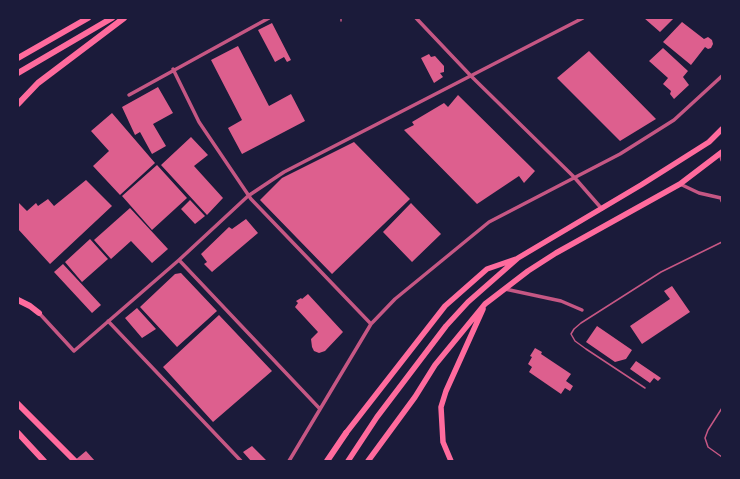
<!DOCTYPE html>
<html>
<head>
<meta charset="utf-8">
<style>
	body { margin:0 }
	#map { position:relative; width:740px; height:479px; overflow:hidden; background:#1b1b3a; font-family:"Asap Condensed",sans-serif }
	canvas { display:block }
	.frame { position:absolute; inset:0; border:19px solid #1b1b3a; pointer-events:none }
</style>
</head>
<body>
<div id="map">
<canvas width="740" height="479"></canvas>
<div class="frame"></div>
</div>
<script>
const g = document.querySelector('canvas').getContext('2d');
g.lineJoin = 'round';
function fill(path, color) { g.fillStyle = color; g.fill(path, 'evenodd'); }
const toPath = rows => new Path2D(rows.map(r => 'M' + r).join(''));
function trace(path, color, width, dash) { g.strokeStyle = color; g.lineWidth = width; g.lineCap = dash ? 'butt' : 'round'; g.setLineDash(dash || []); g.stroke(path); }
const building = toPath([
	[644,18,674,18,660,32],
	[682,22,704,39,708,37,712,40,713,44,711,48,708,49,705,47,691,65,663,42],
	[272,23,291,60,287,62,284,57,275,62,258,30],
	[238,46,269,106,291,94,305,121,242,154,228,128,242,120,211,60],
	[663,48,688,71,683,77,689,85,674,99,670,94,671,91,663,84,668,78,649,61],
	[589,51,656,119,620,141,557,78],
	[429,54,431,57,435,56,444,66,444,72,440,73,443,77,434,83,421,58],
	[158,87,173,113,153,124,166,146,152,154,140,132,135,135,122,107],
	[458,95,535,171,524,183,519,176,477,204,404,130,414,125,412,122,444,103,448,107],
	[112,113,155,163,120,195,93,166,109,151,91,131],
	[191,137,208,155,194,166,223,198,207,215,161,165],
	[354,142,410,199,332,274,260,200,282,178],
	[157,165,187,198,152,230,122,196],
	[86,180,112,206,50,264,18,229,18,202,27,211,36,203,38,206,48,199,54,206],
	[190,200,205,216,195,224,181,209],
	[411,203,441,234,412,262,383,232],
	[130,208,168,249,152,263,131,241,111,259,94,240],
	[246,219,258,233,212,272,204,264,207,262,201,254,229,227,232,229],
	[90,239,108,259,82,282,65,262],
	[63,264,101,305,92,313,54,272],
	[181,273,217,311,177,347,140,307,175,274],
	[672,286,690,312,642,344,630,326,670,299,664,291],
	[308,294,343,332,325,351,319,353,314,351,312,347,311,339,318,332,295,307,298,303,296,301,301,298,302,299],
	[137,308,156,329,142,338,125,318],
	[219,315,272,371,213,422,163,367],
	[597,326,632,350,626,359,615,362,586,342],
	[535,348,542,352,541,354,571,374,566,381,573,386,570,391,565,388,561,394,529,372,532,367,528,364,532,357,530,356],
	[636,361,661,378,658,381,654,378,650,383,630,369],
	[252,446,267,461,251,461,243,452],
	[86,451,95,461,74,461]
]);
const service = toPath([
	[341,18,341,21],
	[645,388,586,349,575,341,571,334,574,329,581,323,661,272,722,242],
	[722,408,708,430,705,438,708,447,722,457]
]);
const minor = toPath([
	[416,18,471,76,574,177,602,209],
	[173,69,199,122,251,199,371,324],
	[129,95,269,18],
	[720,153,722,160],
	[680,184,699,193,721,198,722,201],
	[179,260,320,409],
	[505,289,561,301,582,310],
	[39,313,74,351,179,260,248,196,284,172,583,18],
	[108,321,241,461],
	[289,461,371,324,395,299,489,222,620,154,674,120,722,76]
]);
const primary = toPath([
	[346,433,445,306,487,269,516,259],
	[348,461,377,417,446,326,468,302,518,258,641,185,709,142,722,129],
	[368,461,415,397,435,365,485,304,528,271,556,253,680,184,722,152],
	[451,461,443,442,441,407,446,391,483,309]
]);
const motorway = toPath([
	[18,58,88,18],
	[18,73,112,18],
	[18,104,38,83,124,18],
	[18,300,30,306,39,313],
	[18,404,75,461],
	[18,433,44,461],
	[327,461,346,433]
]);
fill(building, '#dd5f8e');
trace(service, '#c65784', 1.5);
trace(minor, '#c65784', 3.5);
trace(primary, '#ff6b9d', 5.5);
trace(motorway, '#ff6b9d', 6);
</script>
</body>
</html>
